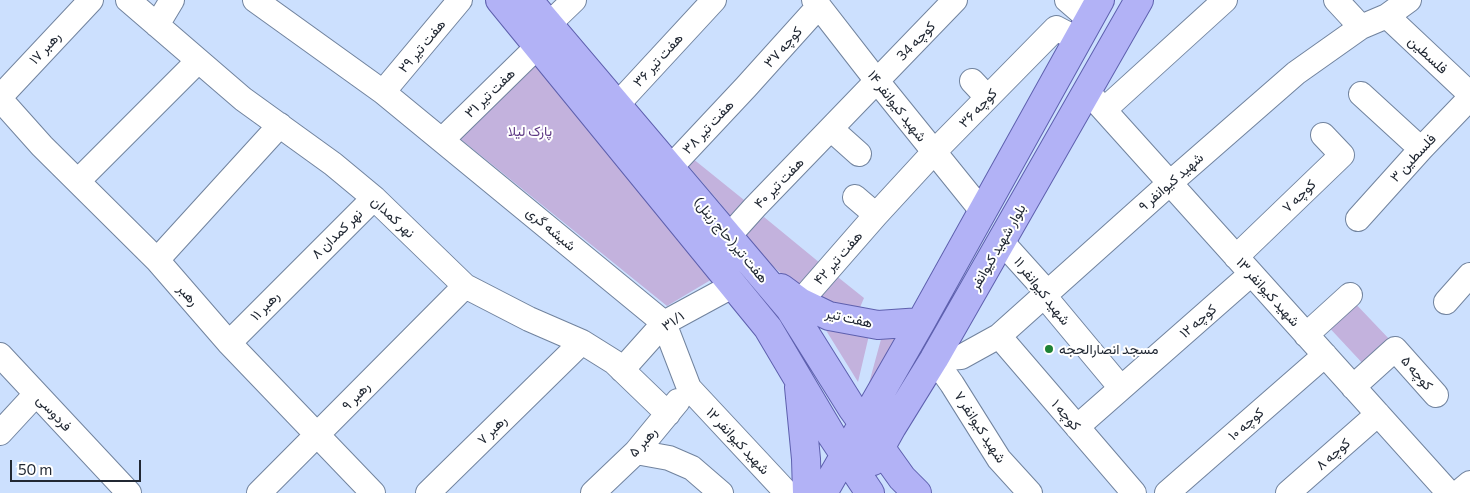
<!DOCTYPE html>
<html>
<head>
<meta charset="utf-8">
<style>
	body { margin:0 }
	#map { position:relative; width:1470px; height:493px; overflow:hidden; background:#cce0fe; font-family:Commissioner,sans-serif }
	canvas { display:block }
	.scale { position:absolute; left:10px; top:460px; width:131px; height:22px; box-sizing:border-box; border:2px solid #212833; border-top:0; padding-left:6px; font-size:15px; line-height:18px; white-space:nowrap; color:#212833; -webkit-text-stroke:4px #fff; paint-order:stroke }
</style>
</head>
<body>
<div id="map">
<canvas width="1470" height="493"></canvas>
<div class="scale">50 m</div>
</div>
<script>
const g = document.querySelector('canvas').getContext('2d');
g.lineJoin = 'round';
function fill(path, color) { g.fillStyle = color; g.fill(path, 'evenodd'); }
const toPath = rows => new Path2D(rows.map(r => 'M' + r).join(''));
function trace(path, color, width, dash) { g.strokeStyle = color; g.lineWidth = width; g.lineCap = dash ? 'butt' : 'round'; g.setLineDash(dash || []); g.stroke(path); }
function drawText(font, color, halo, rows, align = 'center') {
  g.font = font + ' Commissioner,Vazirmatn,sans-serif'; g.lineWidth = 4; g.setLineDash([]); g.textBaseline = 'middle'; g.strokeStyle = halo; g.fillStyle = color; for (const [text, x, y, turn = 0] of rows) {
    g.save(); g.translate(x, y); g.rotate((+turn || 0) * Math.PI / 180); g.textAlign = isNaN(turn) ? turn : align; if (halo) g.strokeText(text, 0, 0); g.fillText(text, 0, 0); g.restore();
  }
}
const green = toPath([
	[532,55,714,278,667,306,458,137],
	[692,158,749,204,735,221,686,163],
	[764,217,820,263,799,290,764,258,745,234],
	[829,270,864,298,858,312,809,296],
	[1351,299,1392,342,1366,367,1324,322],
	[819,319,870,331,858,382],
	[883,332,900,332,868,387]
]);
const minor = toPath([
	[128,0,243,99,333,164,374,198,465,286,529,319,582,342,614,362,668,414],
	[255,0,383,92,664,323,689,388,787,493],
	[814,0,877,81,982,211],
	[1067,0,1089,19],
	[1336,0,1361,27],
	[1387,16,1470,94],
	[157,25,172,0],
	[548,25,574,0],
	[972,81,987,97],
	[1087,91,1449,493],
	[383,92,460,0],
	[1361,94,1421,149],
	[0,97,91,0],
	[0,99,42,146,157,260,229,343,373,493],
	[616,106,714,0],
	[1104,110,1225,0],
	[831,129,859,154],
	[443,139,538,46],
	[670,168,746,87,819,6],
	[78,181,198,61],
	[855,197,876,215],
	[1358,219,1421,149,1470,98],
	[728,237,755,207,955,0],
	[1001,241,1047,292,1046,298,1121,388],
	[1236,257,1342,155,1323,135],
	[157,260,280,125],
	[800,302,876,215,934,152,1056,28,1077,39],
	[1446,302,1470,275],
	[1306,335,1350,295],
	[999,336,1134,493],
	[229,343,374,198],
	[0,355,129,493],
	[934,359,961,357,999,336,1170,183,1296,73,1361,27,1387,16,1409,0],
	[934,359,952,384,999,459,1030,493],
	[622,370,664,323,734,285],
	[1353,387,1395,349,1436,395],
	[1077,427,1251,274],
	[0,433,36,394],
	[636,452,669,458,692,468,721,493],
	[259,493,465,286],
	[428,493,582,342],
	[593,493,636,452,678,401],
	[1167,493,1325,355],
	[1288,493,1378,414],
	[1458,493,1470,483]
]);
const major = toPath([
	[500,0,768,328,832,436,870,493],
	[528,0,790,309,852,408,902,478,917,493],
	[781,288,800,302,829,316,878,325,921,322],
	[799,387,806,459,807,493],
	[873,461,892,427,934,359,1139,0],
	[823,493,921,322,1100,0]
]);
const markers = [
	[1049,349,5,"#1f8235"]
];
const streetNames = [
	["کوچه 34",916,41,-46],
	["هفت تیر ۲۹",422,46,-50],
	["کوچه ۳۷",783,47,-48],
	["رهبر ۱۷",45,48,-47],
	["فلسطین",1428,55,43],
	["هفت تیر ۳۶",658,60,-48],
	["هفت تیر ۳۱",490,93,-44],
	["شهید کیوانفر ۱۴",897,106,52],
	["کوچه ۳۶",978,108,-46],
	["هفت تیر ۳۸",708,127,-47],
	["فلسطین ۳",1413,158,-47],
	["شهید کیوانفر ۹",1171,182,-41],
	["هفت تیر ۴۰",779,183,-46],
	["کوچه ۷",1299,196,-44],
	["نهر کمدان",393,217,43],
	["شیشه گری",551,229,40],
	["نهر کمدان ۸",337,234,-44],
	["هفت تیر(حاج زینل)",731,240,50],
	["بلوار شهید کیوانفر",998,247,-60],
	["هفت تیر ۴۲",838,258,-49],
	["شهید کیوانفر ۱۱",1042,291,52],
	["شهید کیوانفر ۱۳",1268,292,48],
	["رهبر",188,295,49],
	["رهبر ۱۱",265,306,-46],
	["هفت تیر",849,318,13],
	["۳۱/۱",673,321,-34],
	["کوچه ۱۲",1198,321,-41],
	["کوچه ۵",1417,373,49],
	["رهبر ۹",356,396,-46],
	["فردوسی",54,413,47],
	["کوچه ۱",1066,415,49],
	["کوچه ۱۰",1246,424,-41],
	["شهید کیوانفر ۷",980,427,57],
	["رهبر ۷",492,430,-45],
	["شهید کیوانفر ۱۲",738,441,47],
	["رهبر ۵",643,442,-48],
	["کوچه ۸",1333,454,-41]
];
const parkNames = [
	["پارک لیلا",530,131]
];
const poiNames = [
	["مسجد انصارالحجه",1059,349]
];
fill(green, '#c3b2dd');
trace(minor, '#71839e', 26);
trace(major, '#5e60ae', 30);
trace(minor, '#fff', 24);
trace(major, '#b2b2f6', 28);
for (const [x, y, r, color] of markers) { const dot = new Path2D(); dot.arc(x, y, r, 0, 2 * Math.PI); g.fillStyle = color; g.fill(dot); trace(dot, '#fff', 2); }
drawText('14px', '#212833', '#fff', streetNames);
drawText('14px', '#5d3884', '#fff', parkNames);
drawText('14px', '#212833', '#fff', poiNames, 'left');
</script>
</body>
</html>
